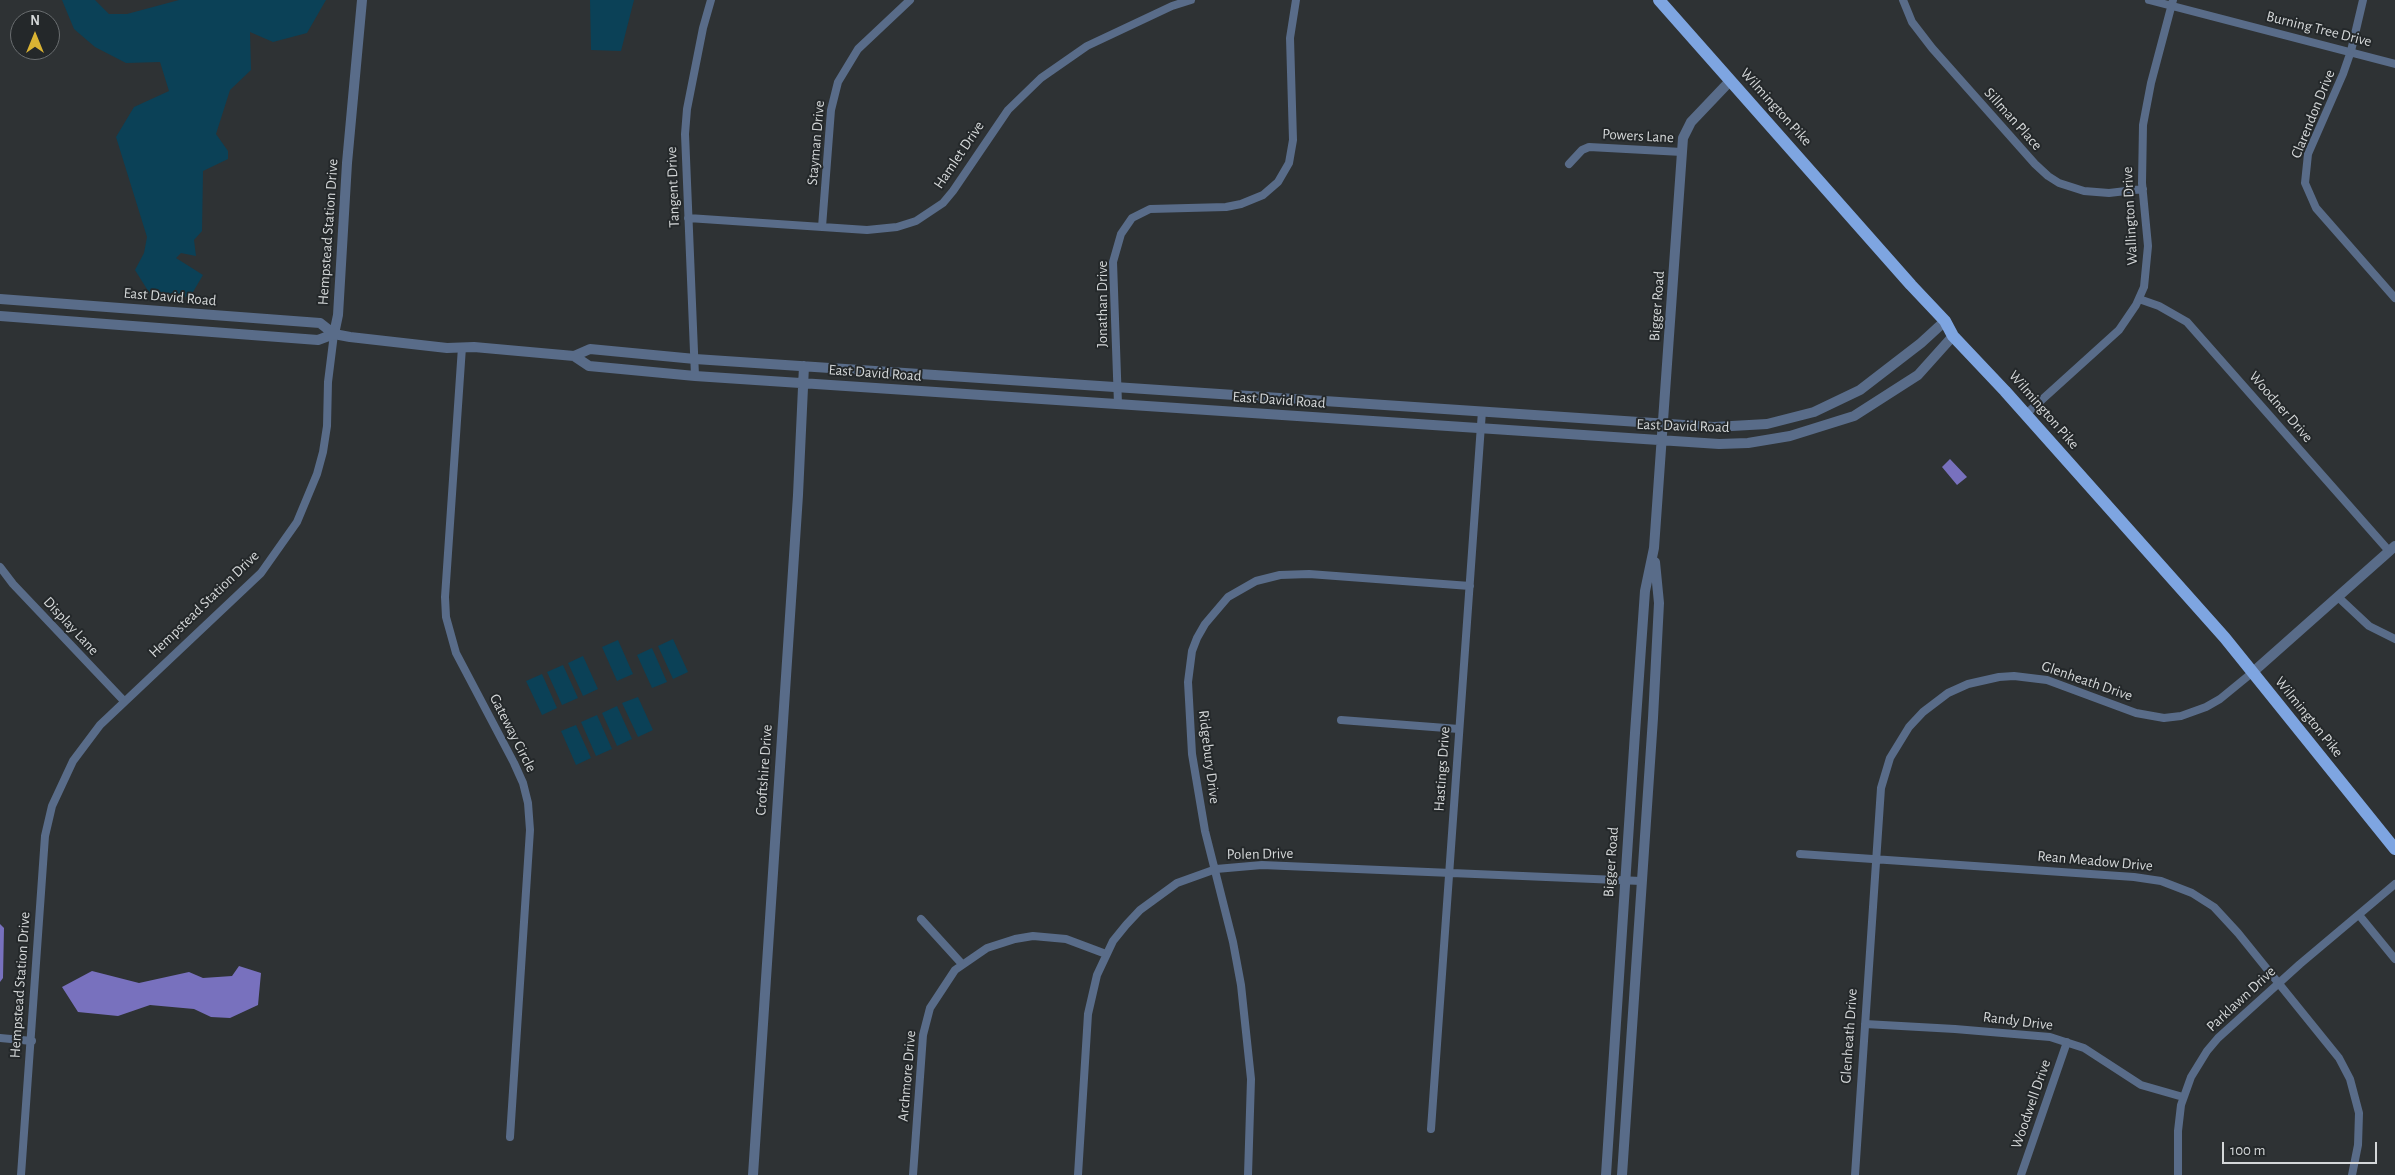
<!DOCTYPE html>
<html>
<head>
<meta charset="utf-8">
<style>
	body { margin:0 }
	#map { position:relative; width:2395px; height:1175px; overflow:hidden; background:#2e3234; font-family:"Alegreya Sans",sans-serif }
	canvas { display:block }
	.north { position:absolute; left:10px; top:10px; width:50px; height:50px; box-sizing:border-box; background:#24282a; border:1px solid #6a6e70; border-radius:50%; rotate:0deg; font-size:14px; font-weight:700; line-height:20px; text-align:center; color:#d4d7d8 }
	.north::after { content:''; display:block; margin:auto; width:18px; height:22px; background:#dab333; clip-path:polygon(50% 0,100% 100%,50% 72%,0 100%) }
	.scale { position:absolute; left:2222px; top:1142px; width:155px; height:22px; box-sizing:border-box; border:2px solid #d4d7d8; border-top:0; padding-left:6px; font-size:15px; line-height:18px; white-space:nowrap; color:#d4d7d8; -webkit-text-stroke:4px #24282a; paint-order:stroke }
</style>
</head>
<body>
<div id="map">
<canvas width="2395" height="1175"></canvas>
<div class="north">N</div>
<div class="scale">100 m</div>
</div>
<script>
const g = document.querySelector('canvas').getContext('2d');
g.lineJoin = 'round';
function fill(path, color) { g.fillStyle = color; g.fill(path, 'evenodd'); }
const toPath = rows => new Path2D(rows.map(r => 'M' + r).join(''));
function trace(path, color, width, dash) { g.strokeStyle = color; g.lineWidth = width; g.lineCap = dash ? 'butt' : 'round'; g.setLineDash(dash || []); g.stroke(path); }
function drawText(font, color, halo, rows, align = 'center') {
  g.font = font + ' "Alegreya Sans",sans-serif'; g.lineWidth = 4; g.setLineDash([]); g.textBaseline = 'middle'; g.strokeStyle = halo; g.fillStyle = color; for (const [text, x, y, turn = 0] of rows) {
    g.save(); g.translate(x, y); g.rotate((+turn || 0) * Math.PI / 180); g.textAlign = isNaN(turn) ? turn : align; if (halo) g.strokeText(text, 0, 0); g.fillText(text, 0, 0); g.restore();
  }
}
const green = toPath([
	[62,0,95,0,109,14,127,14,179,0,326,0,307,33,273,42,250,32,251,70,230,90,216,134,228,151,228,159,203,171,202,231,194,240,196,256,181,253,176,258,203,275,190,297,150,294,135,270,144,253,147,237,116,137,134,107,169,91,160,62,126,63,95,47,74,29],
	[590,0,634,0,621,51,591,50],
	[673,639,688,672,673,679,658,646],
	[618,640,633,674,617,681,602,647],
	[652,648,667,682,652,688,637,655],
	[583,656,598,689,583,696,568,663],
	[563,665,578,698,562,705,547,672],
	[542,674,557,708,542,715,526,681],
	[638,697,653,730,638,737,622,703],
	[617,706,632,739,617,746,602,713],
	[597,715,612,749,596,756,581,722],
	[576,725,591,758,576,765,561,731]
]);
const water = toPath([
	[1950,459,1967,477,1957,485,1942,467],
	[0,924,4,928,3,978,0,982],
	[239,966,261,973,258,1005,230,1018,211,1017,194,1009,150,1005,118,1016,78,1012,62,987,92,971,139,983,189,972,203,978,232,976]
]);
const minor = toPath([
	[1903,0,1912,22,1932,48,2035,164,2048,176,2059,183,2084,191,2109,193,2143,189],
	[2149,0,2395,64],
	[2363,0,2351,51,2343,74,2308,154,2305,183,2316,208,2395,298],
	[1569,164,1582,150,1589,147,1682,152],
	[688,218,867,230,897,227,916,221,943,203,953,191,1008,110,1041,78,1087,46,1172,6,1191,0],
	[822,227,831,110,838,82,858,49,910,0],
	[2139,299,2159,306,2187,322,2389,551],
	[462,347,445,597,446,617,456,653,514,763,523,783,528,803,530,830,510,1137],
	[695,376,685,134,687,109,703,28,711,0],
	[1118,404,1113,262,1121,234,1132,218,1150,209,1226,207,1241,204,1263,195,1278,182,1289,163,1293,140,1290,38,1296,0],
	[2025,415,2119,330,2136,305,2144,287,2148,246,2142,183,2143,125,2151,83,2173,0],
	[0,567,13,584,124,701],
	[2338,597,2369,626,2395,639],
	[1341,720,1459,729],
	[1800,854,2134,877,2161,881,2192,893,2214,907,2238,933,2339,1058,2350,1079,2359,1113,2358,1145,2352,1175],
	[2359,915,2395,959],
	[921,919,962,964],
	[1865,1024,1955,1029,2050,1037,2084,1048,2141,1085,2183,1097],
	[0,1038,32,1041],
	[1431,1129,1482,411],
	[21,1175,45,836,52,806,73,761,100,725,261,573,297,522,317,474,323,452,327,426,328,382,334,334],
	[913,1175,923,1035,930,1008,955,970,987,948,1015,939,1033,936,1066,939,1106,954],
	[1078,1175,1088,1014,1097,975,1113,941,1126,925,1140,910,1177,883,1216,869,1262,865,1641,881],
	[1248,1175,1251,1079,1241,985,1233,942,1205,831,1192,754,1188,682,1192,651,1197,638,1205,624,1228,597,1256,581,1280,575,1309,574,1470,586],
	[1855,1175,1881,788,1890,758,1909,727,1923,712,1948,693,1968,684,1999,677,2014,676,2047,680,2136,713,2164,718,2181,716,2206,707,2220,699,2253,672],
	[2021,1175,2067,1042],
	[2178,1175,2178,1131,2181,1105,2191,1077,2207,1051,2218,1038,2300,964,2395,884]
]);
const tertiary = toPath([
	[0,299,320,323,334,334,350,337,447,348,474,347,574,356,590,349,695,359,1714,427,1767,424,1814,412,1860,390,1921,343,1945,321],
	[0,316,318,340,334,334],
	[334,334,338,315,347,163,362,0],
	[574,356,589,366,695,376,1719,444,1748,443,1790,436,1854,416,1918,375,1953,336],
	[2253,672,2395,546],
	[753,1175,798,495,804,366],
	[1606,1175,1635,733,1645,591,1654,548,1682,152,1683,138,1691,122,1730,81],
	[1622,1175,1653,718,1659,603,1655,562]
]);
const primary = toPath([
	[1659,0,1911,285,1945,321,1953,336,2005,391,2225,638,2395,849]
]);
const streetNames = [
	["Burning Tree Drive",2319,29,14],
	["Wilmington Pike",1776,107,48],
	["Clarendon Drive",2313,114,-68],
	["Sillman Place",2013,119,48],
	["Powers Lane",1638,136,3],
	["Stayman Drive",816,143,-85],
	["Hamlet Drive",959,155,-56],
	["Tangent Drive",673,187,-92],
	["Wallington Drive",2130,216,-93],
	["Hempstead Station Drive",328,232,-86],
	["East David Road",170,297,5],
	["Jonathan Drive",1102,304,-90],
	["Bigger Road",1657,306,-86],
	["East David Road",875,373,4],
	["East David Road",1279,400,4],
	["Woodner Drive",2281,407,49],
	["Wilmington Pike",2044,410,49],
	["East David Road",1683,426,2],
	["Hempstead Station Drive",204,604,-44],
	["Display Lane",71,626,47],
	["Glenheath Drive",2087,681,19],
	["Wilmington Pike",2309,717,51],
	["Gateway Circle",513,733,63],
	["Ridgebury Drive",1209,757,83],
	["Hastings Drive",1442,769,-86],
	["Croftshire Drive",764,770,-86],
	["Polen Drive",1260,854,-1],
	["Rean Meadow Drive",2095,861,5],
	["Bigger Road",1611,862,-86],
	["Hempstead Station Drive",20,985,-86],
	["Parklawn Drive",2241,999,-43],
	["Randy Drive",2018,1021,7],
	["Glenheath Drive",1849,1036,-86],
	["Archmore Drive",907,1076,-85],
	["Woodwell Drive",2031,1104,-71]
];
fill(green, '#0b4157');
fill(water, '#7871be');
trace(minor, '#596c89', 8);
trace(tertiary, '#596c89', 10);
trace(primary, '#7ea5e1', 12);
drawText('15px', '#d4d7d8', '#24282a', streetNames);
</script>
</body>
</html>
